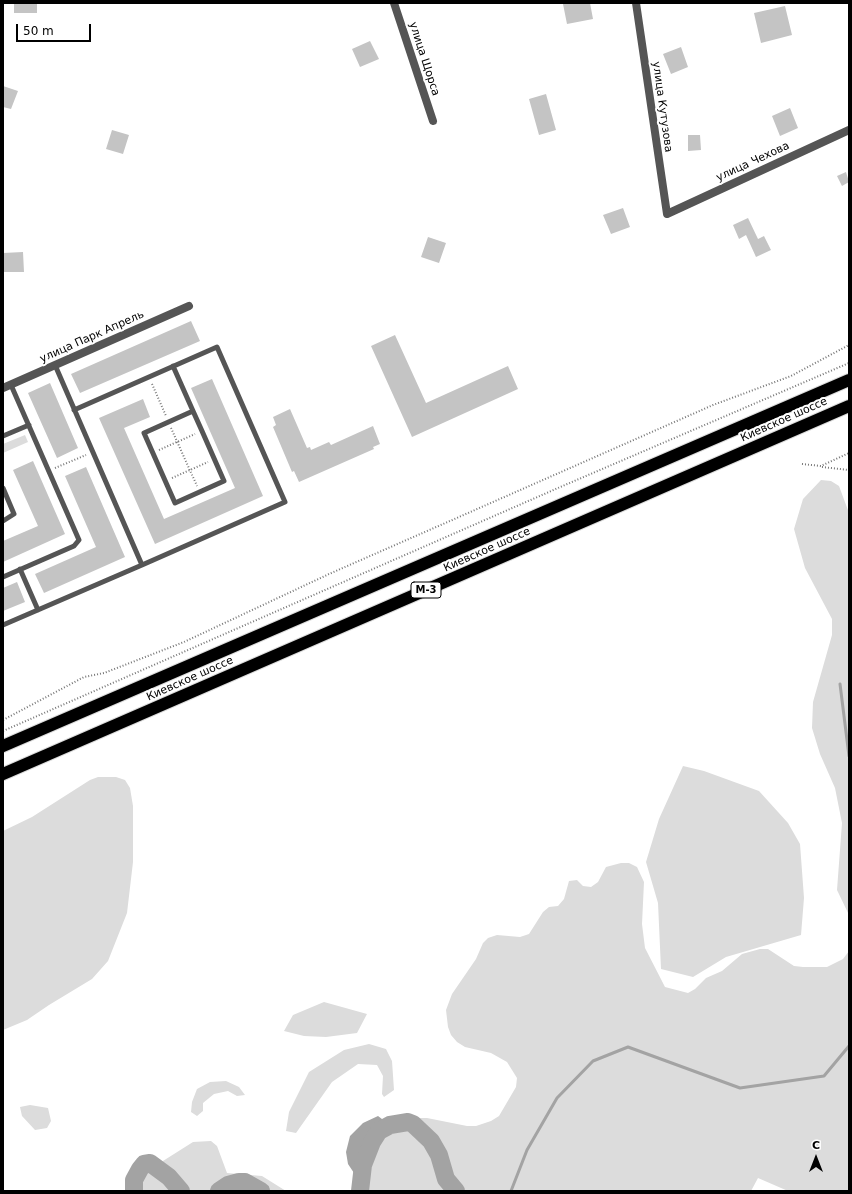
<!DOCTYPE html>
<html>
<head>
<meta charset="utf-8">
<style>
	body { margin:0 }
	#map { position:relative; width:852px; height:1194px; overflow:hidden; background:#fff; font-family:"DejaVu Sans",sans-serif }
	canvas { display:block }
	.frame { position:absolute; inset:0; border:4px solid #000; pointer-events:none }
	.north { position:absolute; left:796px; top:1138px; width:40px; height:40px; -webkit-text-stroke:3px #fff; paint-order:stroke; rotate:0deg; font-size:11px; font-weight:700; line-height:16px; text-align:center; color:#000 }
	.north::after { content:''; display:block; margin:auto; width:14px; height:18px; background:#000; clip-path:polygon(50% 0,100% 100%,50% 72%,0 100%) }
	.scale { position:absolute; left:16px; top:24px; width:75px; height:18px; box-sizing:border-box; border:2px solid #000; border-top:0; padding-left:5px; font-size:12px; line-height:14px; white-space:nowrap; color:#000; -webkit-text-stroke:3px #fff; paint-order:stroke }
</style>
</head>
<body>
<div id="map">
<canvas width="852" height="1194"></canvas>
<div class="frame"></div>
<div class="north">С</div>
<div class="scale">50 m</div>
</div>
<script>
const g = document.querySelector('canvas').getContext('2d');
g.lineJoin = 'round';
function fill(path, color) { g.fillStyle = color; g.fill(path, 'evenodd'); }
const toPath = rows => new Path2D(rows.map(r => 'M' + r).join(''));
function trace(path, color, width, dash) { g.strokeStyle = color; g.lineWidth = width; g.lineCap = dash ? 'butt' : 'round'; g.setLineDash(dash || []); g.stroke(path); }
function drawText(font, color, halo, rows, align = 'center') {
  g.font = font + ' "DejaVu Sans",sans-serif'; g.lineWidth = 4; g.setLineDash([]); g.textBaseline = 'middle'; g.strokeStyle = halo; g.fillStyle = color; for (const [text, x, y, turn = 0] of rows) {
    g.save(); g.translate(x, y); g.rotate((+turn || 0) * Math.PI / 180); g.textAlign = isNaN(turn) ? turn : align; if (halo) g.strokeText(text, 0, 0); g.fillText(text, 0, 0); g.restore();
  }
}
const green = toPath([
	[25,435,28,442,3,453,3,444],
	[821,480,831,481,839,486,849,513,849,915,837,890,842,823,835,788,820,754,812,728,813,702,832,635,832,619,805,568,794,529,803,499],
	[683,766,704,771,759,791,788,823,800,844,804,898,801,935,726,957,693,977,661,969,658,903,646,862,659,819],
	[98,777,116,777,125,780,130,788,133,806,133,862,127,913,108,961,92,979,49,1005,27,1020,3,1030,3,831,32,817,90,780],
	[621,863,629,863,637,867,644,882,642,924,645,948,665,987,688,993,695,989,706,978,722,971,742,954,760,949,768,949,794,966,803,967,827,967,843,959,849,951,849,1191,788,1191,758,1178,751,1191,360,1191,363,1165,372,1142,379,1131,390,1125,408,1122,413,1124,419,1118,427,1118,467,1126,476,1126,491,1121,499,1116,516,1087,517,1078,507,1062,491,1053,465,1047,457,1042,451,1035,448,1027,446,1010,452,994,476,959,483,943,488,938,497,935,520,937,529,934,543,912,549,907,558,906,564,899,569,881,577,880,583,886,591,887,598,882,606,867],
	[324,1002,367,1014,357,1033,326,1037,304,1036,284,1031,293,1015],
	[369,1044,386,1049,392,1061,394,1090,384,1097,382,1094,383,1076,377,1065,358,1064,332,1082,296,1133,286,1131,289,1112,309,1072,344,1050],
	[226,1081,239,1087,245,1095,237,1096,228,1091,214,1094,203,1103,203,1111,197,1116,191,1112,192,1102,197,1089,210,1082],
	[30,1105,48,1108,51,1121,47,1128,35,1130,22,1116,20,1107],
	[211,1141,217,1146,227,1173,262,1176,286,1191,134,1191,134,1180,144,1164,150,1163,155,1166,193,1142]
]);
const water = toPath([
	[378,1116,390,1125,379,1131,372,1142,367,1153,362,1176,354,1173,348,1164,346,1152,350,1136,363,1123]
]);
const stream = toPath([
	[840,684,849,756],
	[511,1191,527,1150,557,1098,593,1061,628,1047,740,1088,824,1076,849,1046]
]);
const river = toPath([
	[134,1191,134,1180,140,1169,144,1164,150,1163,169,1177,181,1191],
	[219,1191,228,1185,239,1182,245,1182,261,1191],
	[360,1191,363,1165,372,1142,379,1131,390,1125,408,1122,413,1124,431,1141,439,1155,446,1179,456,1191]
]);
const building = toPath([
	[14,3,37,3,37,13,14,13],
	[568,3,590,3,593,19,567,24,563,4],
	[785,6,792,35,761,43,754,13],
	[370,41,379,59,360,67,352,49],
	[681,47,688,67,671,74,663,54],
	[3,86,18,91,11,109,3,107],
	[546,94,556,130,539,135,529,99],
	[790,108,798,128,780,136,772,116],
	[112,130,129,135,123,154,106,149],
	[688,135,700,135,701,150,688,151],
	[846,172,849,182,842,186,837,176],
	[623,208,630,227,611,234,603,215],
	[748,218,758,239,764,236,771,250,756,257,746,235,739,239,733,225],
	[428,237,446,243,439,263,421,257],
	[23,252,24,272,3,272,3,253],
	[191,321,200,341,80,393,71,374],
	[395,335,426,403,508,366,518,389,412,437,371,346],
	[212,379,263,496,155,544,99,418,143,399,150,417,124,428,164,519,235,488,191,388],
	[50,383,78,448,57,458,28,393],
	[290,409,307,448,310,447,311,450,329,442,331,445,373,426,380,444,373,447,374,449,299,482,294,471,292,472,273,427,276,425,273,417],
	[33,461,65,534,3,562,3,541,38,526,13,470],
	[86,467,125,557,44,593,35,574,96,547,65,476],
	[17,582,25,602,3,611,3,588]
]);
const path = toPath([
	[152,384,166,416],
	[171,428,197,486],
	[159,450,195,434],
	[802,464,821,466,849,453],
	[822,467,849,470],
	[55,468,86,455],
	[172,478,208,462],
	[3,720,84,677,104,673,184,642,329,574,459,517,713,405,791,376,849,345],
	[3,731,558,488,849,363]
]);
const lane = toPath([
	[173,366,193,411,202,431,224,481,175,503,144,433,193,411],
	[74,410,217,347,285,502,142,565],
	[3,436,29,425],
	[3,488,14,514,3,521],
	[20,569,38,610],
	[3,577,74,546,79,540,11,385],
	[3,625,142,565,55,365]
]);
const street = toPath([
	[394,3,433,121],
	[636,3,667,214,849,130],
	[3,388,189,306]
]);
const highway = toPath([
	[3,746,849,380],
	[3,774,849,406]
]);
const shields = [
	[426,590,30]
];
const shieldNames = [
	["М-3",426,590]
];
const streetNames = [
	["улица Щорса",424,59,72],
	["улица Кутузова",662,107,82],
	["улица Чехова",753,162,-25],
	["улица Парк Апрель",92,337,-24],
	["Киевское шоссе",784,420,-24],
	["Киевское шоссе",487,550,-24],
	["Киевское шоссе",190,679,-24]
];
fill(green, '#dcdcdc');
fill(water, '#a3a3a3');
trace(stream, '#a3a3a3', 3);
trace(river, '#a3a3a3', 18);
fill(building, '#c4c4c4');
trace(highway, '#dbdbdb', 14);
trace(path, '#777', 2, [1, 2]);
trace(lane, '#555', 5);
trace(street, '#555', 8);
trace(highway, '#000', 12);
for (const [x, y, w] of shields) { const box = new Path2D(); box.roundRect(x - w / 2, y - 8, w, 16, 3); g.fillStyle = '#fff'; g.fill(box); trace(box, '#000', 1); }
drawText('bold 10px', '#000', null, shieldNames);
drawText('11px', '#000', '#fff', streetNames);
</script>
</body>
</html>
